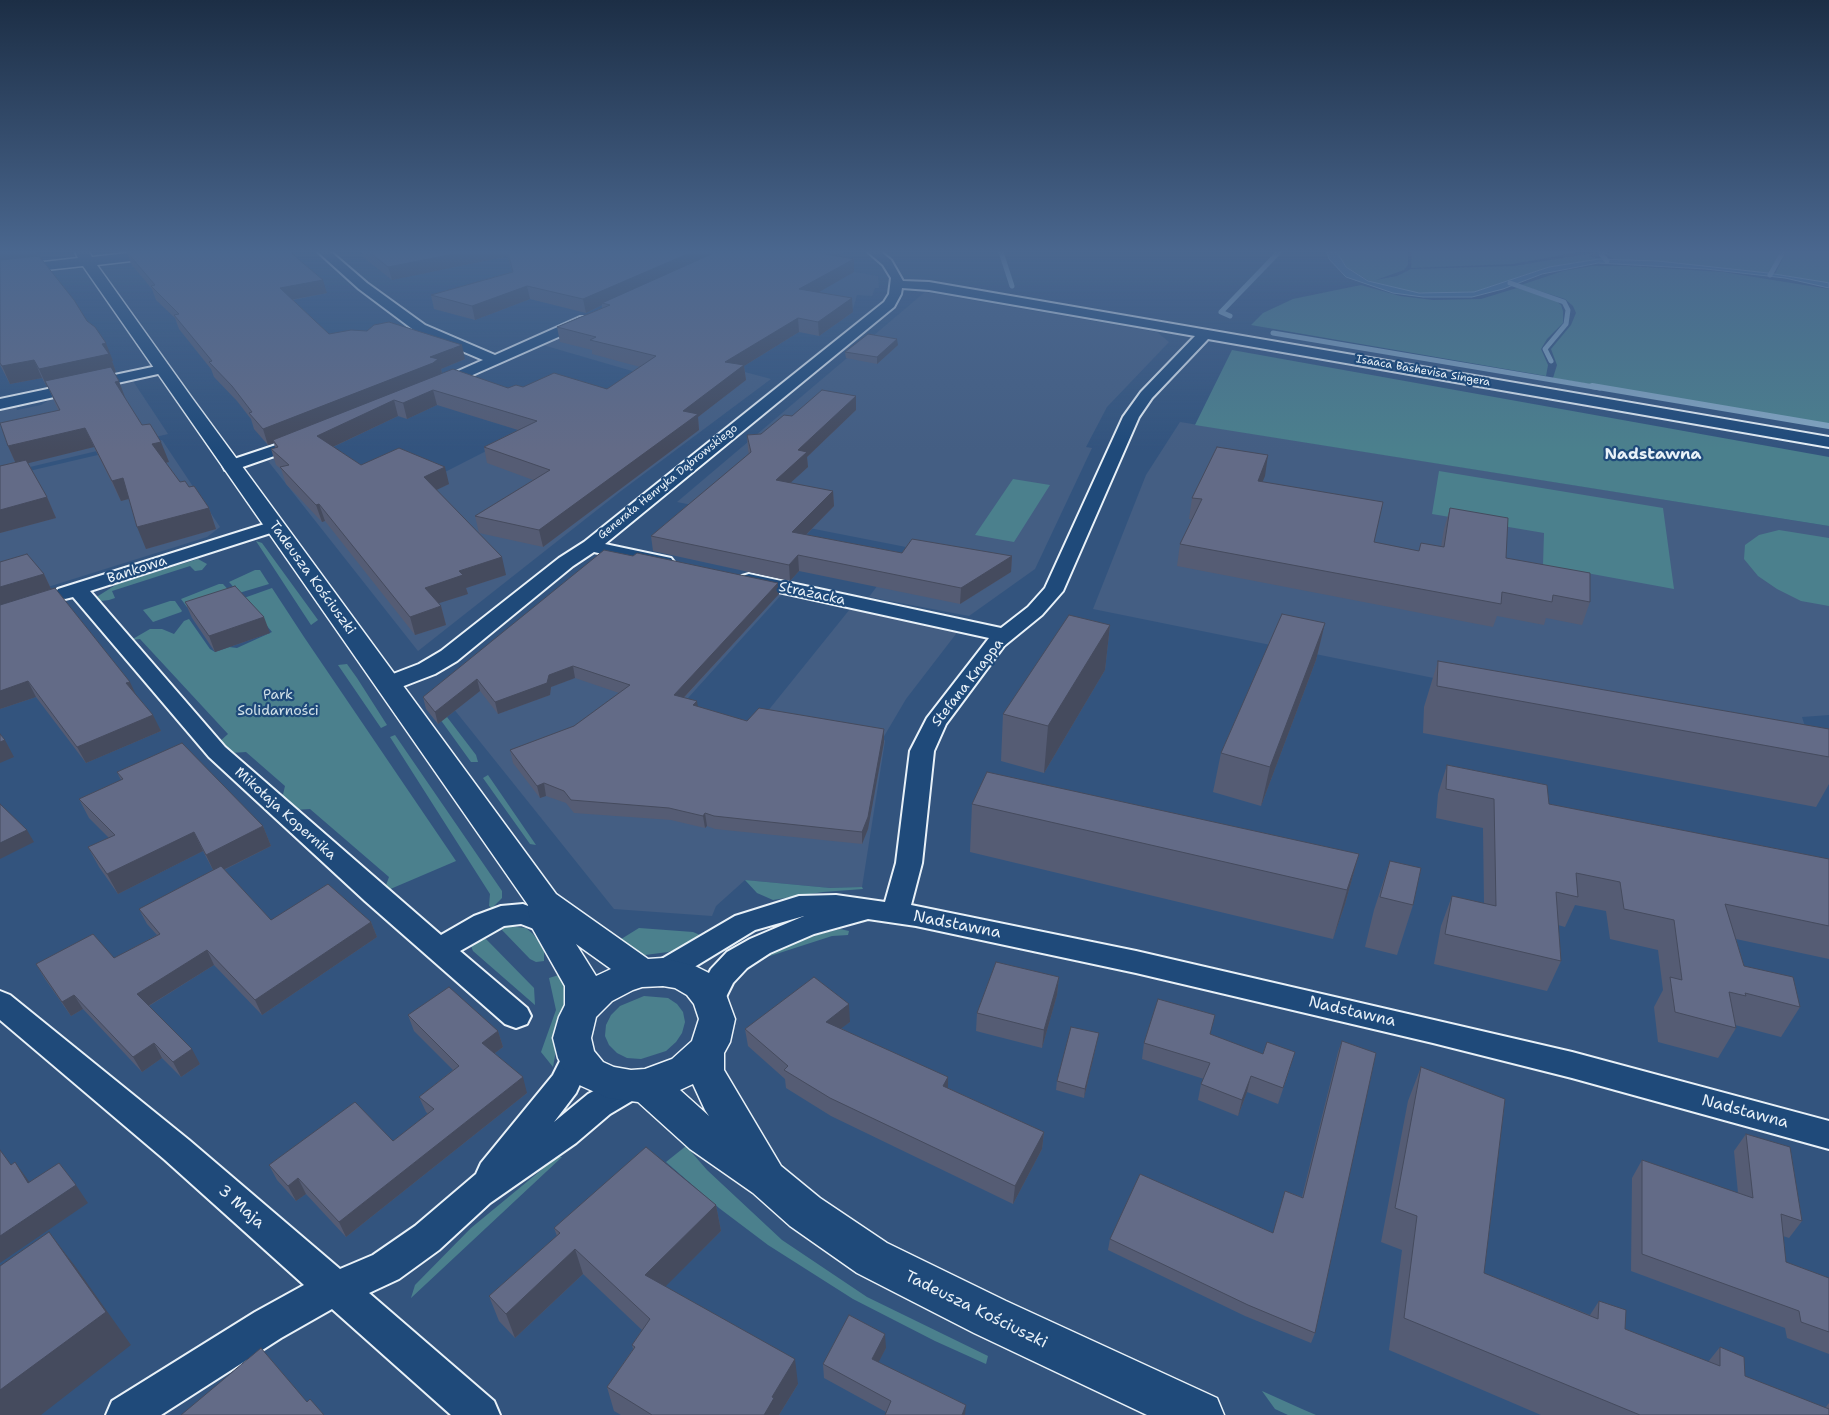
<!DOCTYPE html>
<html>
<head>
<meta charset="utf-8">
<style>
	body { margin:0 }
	canvas { display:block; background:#33547e }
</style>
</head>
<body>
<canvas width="1829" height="1415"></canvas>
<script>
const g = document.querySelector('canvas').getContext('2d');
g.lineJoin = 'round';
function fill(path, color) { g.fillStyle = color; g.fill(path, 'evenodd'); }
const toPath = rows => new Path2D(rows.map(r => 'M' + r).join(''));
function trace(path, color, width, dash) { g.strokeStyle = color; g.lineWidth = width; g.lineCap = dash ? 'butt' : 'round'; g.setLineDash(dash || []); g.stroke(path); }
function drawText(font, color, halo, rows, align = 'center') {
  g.font = font + ' "Shantell Sans",sans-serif'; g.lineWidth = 4.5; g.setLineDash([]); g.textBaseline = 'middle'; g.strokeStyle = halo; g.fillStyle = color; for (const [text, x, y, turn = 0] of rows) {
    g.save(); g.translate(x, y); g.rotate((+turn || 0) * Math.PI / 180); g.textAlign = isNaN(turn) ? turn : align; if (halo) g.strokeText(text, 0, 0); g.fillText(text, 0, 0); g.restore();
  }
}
const built = toPath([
	[815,265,878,276,879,288,875,288,872,296,857,295,852,312,764,292],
	[925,292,1157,332,1169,342,1107,407,1086,447,1092,448,1035,569,969,616,869,597,906,547,677,502],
	[592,322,704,361,771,379,621,491,418,651,268,461,301,448,402,494,639,373,543,345],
	[133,381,168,434,9,472,12,475,162,440,220,527,207,537,0,602,0,411,16,407,17,410,41,405,51,399],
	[1180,422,1829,526,1829,715,1802,717,1814,755,1093,609,1146,475],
	[605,557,782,594,678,709,759,722,850,609,959,630,906,699,883,738,885,741,862,887,830,888,745,880,716,906,712,916,614,909,441,693]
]);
const green = toPath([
	[1337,252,1408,252,1408,265,1404,270,1376,280,1397,276,1411,269,1514,266,1599,252,1589,256,1599,259,1549,267,1474,292,1440,294,1411,292,1373,283,1346,267],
	[1412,252,1579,252,1513,264,1411,268],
	[1610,252,1781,252,1768,273,1614,259,1605,254],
	[1786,252,1829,252,1829,283,1775,274],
	[1593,266,1625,266,1723,272,1829,289,1829,424,1553,378,1557,365,1551,349,1571,325,1576,313,1573,306,1565,299,1521,285,1563,271],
	[1361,285,1400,296,1433,300,1481,299,1517,288,1554,299,1561,305,1563,311,1563,323,1547,339,1541,349,1548,365,1546,376,1251,325,1263,313,1293,299],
	[1232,350,1829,457,1829,526,1195,425],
	[1439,471,1663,508,1674,589,1543,565,1544,533,1432,514],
	[1013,479,1050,485,1014,542,975,535],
	[1779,530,1829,538,1829,606,1801,601,1777,589,1758,576,1744,559,1745,545,1759,535],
	[256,541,262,543,318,620,311,625],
	[198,559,207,564,202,570,195,571,190,566,112,591,115,598,109,600,101,601,95,598,117,584],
	[255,570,260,570,269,584,239,593,229,582],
	[219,584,223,584,232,594,187,607,181,599],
	[272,588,304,637,456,861,388,890,385,888,389,877,310,809,294,810,282,799,285,786,246,752,230,753,218,743,228,734,140,639,131,640,150,629,162,629,174,634,184,621,189,619,210,649,215,652,229,647,237,648,272,632,244,598],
	[170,601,175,601,182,611,181,612,153,622,143,610],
	[347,664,357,678,387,725,381,728,338,665],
	[447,717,476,755,478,762,471,762,440,719],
	[395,735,502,891,502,898,492,908,489,906,490,894,390,737],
	[488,775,536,845,530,844,483,778],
	[745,880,830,888,862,887,863,889,823,892,773,900,757,893],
	[506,926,526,928,533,934,544,949,544,961,536,962,530,959,502,930],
	[639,928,693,932,700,935,682,948,668,952,645,955,637,953,618,941],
	[840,929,849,931,848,935,832,936,770,956,768,954,805,938],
	[480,938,485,938,534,988,535,1005,473,951,471,946],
	[559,975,565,981,566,1001,555,1029,555,1056,553,1067,541,1052,556,1010,549,978],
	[644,996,668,998,677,1004,683,1012,685,1022,682,1033,676,1042,666,1051,641,1059,627,1058,617,1053,609,1045,605,1036,606,1025,611,1015,620,1006],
	[686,1146,707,1170,782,1240,867,1297,988,1356,986,1364,935,1341,853,1299,768,1245,719,1208,666,1162],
	[557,1157,562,1157,411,1298,415,1285,471,1228],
	[1262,1391,1302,1409,1316,1415,1288,1415,1275,1409]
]);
const water = toPath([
	[1327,252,1337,252,1346,267,1368,281,1419,293,1474,292,1549,267,1599,259,1658,261,1768,273,1824,282,1829,283,1829,288,1785,278,1706,269,1598,263,1542,274,1503,289,1472,297,1423,297,1393,293,1346,277,1329,259,1327,252]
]);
const streamFar1 = toPath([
	[1001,252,1012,286],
	[1605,252,1601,254,1607,261],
	[1770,275,1783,252],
	[1510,283,1564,302,1568,310,1566,324,1545,349,1551,361],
	[1230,316,1221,312,1279,252],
	[1273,333,1600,388]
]);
const stream = toPath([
	[1592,386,1829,426]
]);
const street = toPath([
	[318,252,331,252,367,283,425,325,495,355,580,317,590,317,592,320,590,323,441,389,431,389,429,386,431,383,483,360,415,331,359,289,318,252],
	[868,252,881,252,891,260,903,281,929,282,1829,437,1829,447,1208,339,1152,398,1139,417,1063,591,1042,615,1004,646,946,724,934,751,922,863,911,905,1136,951,1572,1052,1829,1121,1829,1149,1572,1078,1433,1043,1136,973,916,926,868,919,814,934,770,953,747,968,733,983,721,1007,711,1011,701,1007,696,999,711,969,727,952,750,939,804,916,755,930,673,980,663,983,653,980,649,972,653,964,735,916,799,896,836,895,885,902,896,863,910,751,927,718,989,638,742,584,739,580,742,576,749,574,1001,628,1028,607,1045,588,1123,417,1141,392,1195,336,929,290,902,288,901,294,894,307,605,544,671,558,674,562,671,566,664,568,594,552,573,566,457,661,435,674,396,689,388,691,380,689,377,684,380,679,419,664,441,651,559,558,584,542,884,302,889,294,891,278,883,265,868,252],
	[162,365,167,366,169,369,167,372,0,409,0,399,162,365],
	[300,437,306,439,308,442,306,445,231,471,225,470,223,466,225,462,300,437],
	[274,521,280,522,283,526,280,530,90,591,225,747,441,935,474,916,501,906,523,904,557,917,561,924,557,931,547,934,521,924,504,926,460,951,527,1008,531,1016,527,1024,516,1028,505,1024,365,901,209,757,73,597,65,599,58,597,55,593,58,589,274,521],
	[0,991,10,995,189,1140,340,1269,373,1255,415,1226,476,1174,481,1163,553,1075,566,1049,577,1045,588,1049,592,1058,576,1093,554,1122,588,1094,620,1077,631,1073,642,1077,647,1086,642,1095,610,1114,576,1143,490,1203,439,1250,399,1279,369,1293,494,1401,500,1415,451,1415,332,1309,281,1338,161,1415,106,1415,112,1401,255,1312,304,1285,165,1160,0,1020,0,991]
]);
const secondary = toPath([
	[75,252,89,252,92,257,136,252,181,252,174,256,97,265,192,398,556,894,648,959,663,958,695,966,713,975,724,989,735,1019,730,1042,724,1053,724,1070,781,1166,820,1198,887,1243,1006,1301,1217,1398,1224,1415,1147,1415,974,1333,857,1273,790,1226,753,1193,690,1149,638,1102,608,1098,577,1084,564,1069,558,1058,553,1038,559,1017,565,1005,565,986,530,924,528,905,83,266,0,275,0,267,78,258,75,252],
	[576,944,611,969,596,976,576,944],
	[663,986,675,988,687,995,694,1004,699,1019,692,1041,672,1059,645,1069,631,1070,614,1067,603,1062,594,1051,591,1038,596,1017,612,1001,633,990,642,987,663,986],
	[693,1084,705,1110,709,1116,680,1090,693,1084]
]);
const wall = toPath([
	[0,252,37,252,38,253,35,255,35,256,113,361,112,361,116,372,114,372,126,400,142,425,169,462,166,463,180,482,189,487,209,508,216,529,146,549,129,499,121,501,94,447,28,463,47,497,56,518,0,533,0,466,15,462,8,446,58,410,48,387,47,387,42,378,10,384,0,365],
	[127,252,327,293,293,300,329,334,465,359,441,369,442,374,508,388,523,387,607,389,640,367,592,354,592,350,560,342,557,327,602,308,602,305,586,313,530,299,475,320,434,309,431,295,512,272,508,256,392,280,363,257,361,252,571,252,576,254,584,252,844,252,835,256,854,272,818,292,853,312,819,336,799,332,744,366,746,380,698,417,699,430,543,547,479,533,475,516,533,480,487,463,484,447,518,430,437,405,407,419,398,416,333,447,361,465,449,484,436,490,506,575,466,588,468,594,439,603,441,606,446,625,415,635,325,521,322,522,286,484,281,469,276,465,271,449,275,448,274,443,268,445,254,429,251,419,237,401,214,377,211,369,179,329,175,318,156,300,152,289,131,264],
	[898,345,877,364,846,358,845,352],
	[856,396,856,410,807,457,808,467,790,483,833,491,834,506,806,535,902,553,1012,556,1011,572,960,604,799,571,790,581,653,551,651,536,749,454,748,450,747,435,761,434,792,416],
	[1265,476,1262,481,1374,542,1419,551,1421,543,1441,547,1444,529,1450,508,1506,558,1590,602,1582,625,1546,618,1544,625,1497,616,1493,627,1177,566,1180,544,1192,520,1189,519,1192,498],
	[633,556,778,583,779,594,684,698,698,707,747,721,884,742,868,829,862,844,715,829,707,826,705,828,671,820,574,813,566,803,546,796,540,798,513,763,510,750,574,726,619,693,575,678,551,687,550,695,498,714,480,691,438,724,426,709,423,697],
	[44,574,51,589,137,696,161,731,86,763,36,697,0,709],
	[185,602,270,633,215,652,192,618],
	[1325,623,1316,660,1261,806,1213,792,1221,753],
	[1110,625,1105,670,1044,773,1001,761,1003,714],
	[1438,661,1829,729,1829,784,1816,807,1423,733,1424,707],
	[1447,765,1549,804,1829,859,1829,959,1736,939,1744,966,1800,1007,1781,1037,1735,1025,1736,1028,1718,1058,1658,1042,1654,1007,1663,990,1658,950,1610,939,1606,911,1575,905,1565,927,1558,925,1561,961,1547,991,1434,964,1441,926,1452,896,1484,904,1483,828,1436,818,1438,794],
	[117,772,263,826,271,846,224,870,271,920,371,922,377,937,262,1015,214,965,149,1006,200,1064,181,1077,162,1058,142,1072,83,1009,71,1016,45,979,36,964,114,958,157,935,147,924,139,909,213,870,203,851,118,894,99,867,88,847,109,838,89,818,79,799,121,780],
	[972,804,1359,854,1345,904,1333,939,970,852],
	[1390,861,1413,905,1397,955,1365,947,1374,910],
	[1059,977,1057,995,1042,1048,976,1031,977,1013],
	[408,1015,498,1031,503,1047,495,1053,527,1093,346,1237,306,1194,296,1201,277,1180,269,1165,393,1141,428,1114,426,1112,419,1097,453,1070,414,1031],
	[850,1022,841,1028,948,1088,1044,1132,1042,1149,1013,1204,831,1116,786,1088,785,1079,748,1046,745,1029],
	[1211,1034,1290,1068,1278,1104,1247,1092,1238,1116,1198,1100,1201,1084,1204,1079,1142,1059,1144,1043],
	[1342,1041,1315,1333,1311,1343,1245,1316,1108,1250,1110,1239,1273,1233,1285,1191,1302,1197,1338,1052],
	[1097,1042,1084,1098,1056,1090,1057,1081],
	[1421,1067,1484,1273,1590,1315,1599,1301,1625,1329,1708,1362,1720,1347,1745,1376,1825,1408,1829,1403,1829,1415,1541,1415,1389,1350,1402,1250,1381,1242,1408,1101],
	[1746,1134,1802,1221,1789,1238,1783,1236,1786,1262,1829,1278,1829,1354,1787,1338,1785,1328,1631,1271,1632,1178,1642,1160,1738,1193,1734,1151],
	[716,1205,721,1231,665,1286,798,1384,779,1415,621,1415,614,1411,607,1387,633,1349,632,1345,642,1330,583,1274,515,1338,499,1321,489,1296,557,1236,554,1228],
	[886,1348,878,1362,965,1415,886,1412,824,1378,823,1364]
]);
const shadedWall = toPath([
	[0,252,37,252,38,253,35,255,37,261,0,265],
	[464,252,507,252,508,256,392,280,388,267],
	[692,252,723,252,602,303,602,305,586,313,583,299],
	[815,252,844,252,814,265],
	[854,259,854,272,800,303,799,289],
	[323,280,327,293,284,301,280,288],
	[527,286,530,299,475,320,472,306],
	[852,298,853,312,819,336,818,322],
	[798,318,799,332,744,366,746,380,698,417,699,430,543,547,539,530,683,411,725,362],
	[897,339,898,345,877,364,877,357],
	[106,343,113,361,112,361,116,372,48,387,45,381,48,387,47,387,39,369,102,344],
	[462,345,465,359,441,369,442,374,273,440,274,443,268,445,263,429,430,357],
	[34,360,42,378,10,384,2,366],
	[119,381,126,400,115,382],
	[433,390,437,405,407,419,403,403],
	[856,396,856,410,807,457,808,467,777,495,776,480,798,450],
	[394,400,398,416,322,452,317,436],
	[85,428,94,447,17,466,8,446],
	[161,442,169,462,160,464,152,444],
	[1268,455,1265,476,1254,502,1258,481],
	[445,467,449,484,428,494,424,477],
	[123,478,132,498,121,501,112,481],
	[833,491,834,506,793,548,792,532],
	[47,497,56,518,0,533,0,510],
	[319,504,325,521,322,522,316,505],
	[209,508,216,529,146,549,137,527],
	[798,555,799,571,790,581,789,565],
	[1012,556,1011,572,960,604,961,588],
	[502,557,506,575,466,588,468,594,430,606,425,588,459,571],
	[44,574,51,589,0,605,0,587],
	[778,583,779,594,675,707,674,695],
	[441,606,446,625,415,635,410,617],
	[264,617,270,633,215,652,209,636],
	[1325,623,1316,660,1261,806,1270,767],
	[1110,625,1105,670,1044,773,1048,726],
	[573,666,575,678,551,687,550,695,498,714,495,702,549,675],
	[477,679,480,691,438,724,435,712],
	[28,681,36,697,0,709,0,691],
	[130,682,137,697,126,683],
	[697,701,699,713,693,705],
	[153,715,161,731,86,763,77,747],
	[884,729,884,742,868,829,862,844,862,832],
	[5,740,14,757,0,763,0,742],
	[544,783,546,796,540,798,537,786],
	[705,813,707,826,705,828,703,816],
	[263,826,271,846,215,874,206,855],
	[27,830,34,842,0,859,0,843],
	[194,832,203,851,118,894,107,874],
	[1359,854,1345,904,1333,939,1347,890],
	[371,922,377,937,262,1015,255,1000],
	[207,950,214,965,145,1008,137,994],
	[1059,977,1057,995,1042,1048,1044,1030],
	[74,995,83,1009,71,1016,62,1002],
	[849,1004,850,1022,827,1039,826,1022],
	[498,1031,503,1047,487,1059,482,1043],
	[1099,1033,1097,1042,1084,1098,1085,1089],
	[154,1043,162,1058,142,1072,133,1057],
	[192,1049,200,1064,181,1077,173,1062],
	[1251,1076,1247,1092,1238,1116,1242,1100],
	[523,1077,527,1093,346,1237,339,1222],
	[948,1077,948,1095,943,1086],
	[1044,1132,1042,1149,1013,1204,1015,1186],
	[15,1162,28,1180,42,1201,28,1183],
	[298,1178,306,1194,296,1201,288,1186],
	[76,1185,88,1203,0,1263,0,1236],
	[716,1205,721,1231,652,1300,645,1275],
	[49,1232,75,1266,131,1345,41,1415,0,1415,0,1390],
	[575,1249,583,1274,515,1338,506,1314],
	[885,1334,886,1348,873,1373,872,1359],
	[795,1359,798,1384,779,1415,764,1415,772,1397],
	[966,1405,965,1415,962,1415]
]);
const building = toPath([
	[127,252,290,252,323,280,280,288,329,334,351,330,367,331,374,325,389,322,462,345,430,357,438,359,433,363,263,429,249,413,252,412,232,386,209,362,212,361,174,315,179,314,151,286,155,285,127,252],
	[369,252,464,252,388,267,369,252],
	[508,252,571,252,576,254,584,252,692,252,583,299,527,286,472,306,431,295,513,272,508,252],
	[716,252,815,252,814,252,854,259,799,289,852,298,818,322,798,318,725,362,744,365,683,411,698,414,539,530,475,516,550,470,484,447,537,421,433,390,403,403,394,400,317,436,361,465,399,448,445,467,424,477,502,557,459,571,463,575,425,588,441,606,410,617,319,504,316,505,280,467,289,465,271,449,278,447,273,440,453,369,508,388,516,385,523,387,554,373,607,389,656,356,590,340,596,337,557,327,610,305,602,303,716,252],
	[39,256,74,300,87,321,95,327,106,343,102,344,109,354,39,369,34,360,2,366,0,363,0,260,39,256],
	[868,334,897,339,877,357,845,352,868,334],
	[111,367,119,381,115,382,142,425,150,424,161,442,152,444,180,482,185,481,189,487,194,486,209,508,137,527,123,478,112,481,85,428,8,446,0,423,60,410,45,381,111,367],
	[822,390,856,396,798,450,807,452,776,480,833,491,792,532,902,553,912,539,1012,556,961,588,798,555,789,565,651,536,751,452,747,435,761,434,784,415,792,416,822,390],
	[1217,447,1268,455,1258,481,1383,502,1374,542,1419,551,1421,543,1444,547,1450,508,1508,518,1506,558,1590,573,1590,602,1553,595,1552,602,1502,592,1501,604,1180,544,1202,499,1192,498,1217,447],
	[26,460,47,497,0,510,0,466,26,460],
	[604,550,633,556,637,553,778,583,674,695,697,701,693,705,747,721,759,708,884,729,868,817,862,832,714,816,705,813,703,816,669,808,571,800,564,791,544,783,537,786,510,750,574,726,630,685,573,666,549,675,547,683,495,702,477,679,435,712,423,697,604,550],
	[27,554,44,574,0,587,0,562,27,554],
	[235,586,264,617,209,636,185,602,235,586],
	[55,588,130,682,126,683,153,715,77,747,28,681,0,691,0,605,55,588],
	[1282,614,1325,623,1270,767,1221,753,1282,614],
	[1069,615,1110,625,1048,726,1003,714,1069,615],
	[1438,661,1829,729,1829,757,1437,686,1438,661],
	[0,734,5,740,0,742,0,734],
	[182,743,263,826,206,855,194,832,107,874,88,847,115,835,79,799,123,779,117,772,182,743],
	[1447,765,1547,785,1549,804,1829,859,1829,926,1725,904,1744,966,1793,977,1800,1007,1745,993,1746,996,1729,992,1736,1028,1675,1012,1670,977,1682,980,1674,920,1624,909,1620,882,1576,873,1578,897,1556,892,1561,961,1445,934,1452,896,1496,906,1494,799,1446,789,1447,765],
	[987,772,1359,854,1347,890,972,804,987,772],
	[0,804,27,830,0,843,0,804],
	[1390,861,1421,868,1413,905,1380,897,1390,861],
	[221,866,271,920,328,884,371,922,255,1000,207,950,137,994,192,1049,173,1062,154,1043,133,1057,74,995,62,1002,36,964,93,934,114,958,160,934,139,909,221,866],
	[996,962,1059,977,1044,1030,977,1013,996,962],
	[814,977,849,1004,826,1022,948,1077,943,1086,1044,1132,1015,1186,830,1098,784,1070,788,1066,745,1029,814,977],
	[449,987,498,1031,482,1043,523,1077,339,1222,298,1178,288,1186,269,1165,355,1102,393,1141,434,1109,419,1097,459,1066,408,1015,449,987],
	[1158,999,1215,1015,1210,1034,1263,1054,1267,1042,1295,1052,1283,1088,1251,1076,1242,1100,1201,1084,1210,1063,1144,1043,1158,999],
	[1071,1027,1099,1033,1085,1089,1057,1081,1071,1027],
	[1342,1041,1376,1053,1315,1333,1248,1305,1110,1239,1140,1174,1273,1233,1285,1191,1303,1198,1342,1041],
	[1421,1067,1505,1099,1484,1273,1598,1319,1599,1301,1626,1310,1625,1329,1720,1366,1720,1347,1744,1357,1745,1376,1829,1409,1829,1415,1640,1415,1404,1318,1417,1216,1395,1208,1421,1067],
	[1746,1134,1790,1147,1802,1221,1781,1214,1786,1262,1829,1278,1829,1332,1801,1322,1799,1311,1642,1254,1642,1160,1753,1198,1746,1134],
	[646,1147,716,1205,645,1275,795,1359,772,1397,774,1398,764,1415,652,1415,607,1387,635,1347,632,1345,650,1319,575,1249,506,1314,489,1296,560,1233,554,1228,646,1147],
	[0,1150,11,1165,15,1162,28,1183,59,1163,76,1185,0,1236,0,1150],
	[49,1232,106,1312,0,1390,0,1266,49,1232],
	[849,1315,885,1334,872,1359,966,1405,962,1415,885,1415,891,1401,823,1364,849,1315],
	[261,1348,307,1402,310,1399,324,1415,181,1415,261,1348]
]);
const farStreetnames = [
	["Isaaca Bashevisa Singera",1423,371,10],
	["Generała Henryka Dąbrowskiego",668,482,-39]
];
const streetNames = [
	["Bankowa",137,570,-18],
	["Tadeusza Kościuszki",312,578,54],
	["Strażacka",812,594,12],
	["Stefana Knappa",968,683,-52],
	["Mikołaja Kopernika",285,814,42]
];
const parkNames = [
	["Park",278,695],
	["Solidarności",278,711]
];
const farDistrictnames = [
	["Nadstawna",1653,455]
];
const nearStreetnames = [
	["Nadstawna",957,925,11],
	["Nadstawna",1352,1012,13],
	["Nadstawna",1745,1112,15],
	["3 Maja",241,1207,42],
	["Tadeusza Kościuszki",976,1310,26]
];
fill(built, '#445e83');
fill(green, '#4b808d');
fill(water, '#42759f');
trace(water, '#84a7c3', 1);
trace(streamFar1, '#84a7c3', 5);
trace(stream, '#84a7c3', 6);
trace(street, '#e8f1f8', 4);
trace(secondary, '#e8f1f8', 3);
fill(street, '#1f4a7a');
fill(secondary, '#1f4a7a');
fill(wall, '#555c74');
fill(shadedWall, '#454b5e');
fill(building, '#636b87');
trace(building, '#454b5e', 1);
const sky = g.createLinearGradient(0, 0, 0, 450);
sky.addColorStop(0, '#1c2e45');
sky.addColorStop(0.56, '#4a678f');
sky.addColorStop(1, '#4a678f00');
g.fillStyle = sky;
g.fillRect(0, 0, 1829, 450);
drawText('11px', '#e8f1f8', '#1f4a7a', farStreetnames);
drawText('14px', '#e8f1f8', '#1f4a7a', streetNames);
drawText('14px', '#d0e0e8', '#1f4a7a', parkNames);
drawText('bold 16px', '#e8f1f8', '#1f4a7a', farDistrictnames);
drawText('16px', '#e8f1f8', '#1f4a7a', nearStreetnames);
</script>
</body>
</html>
